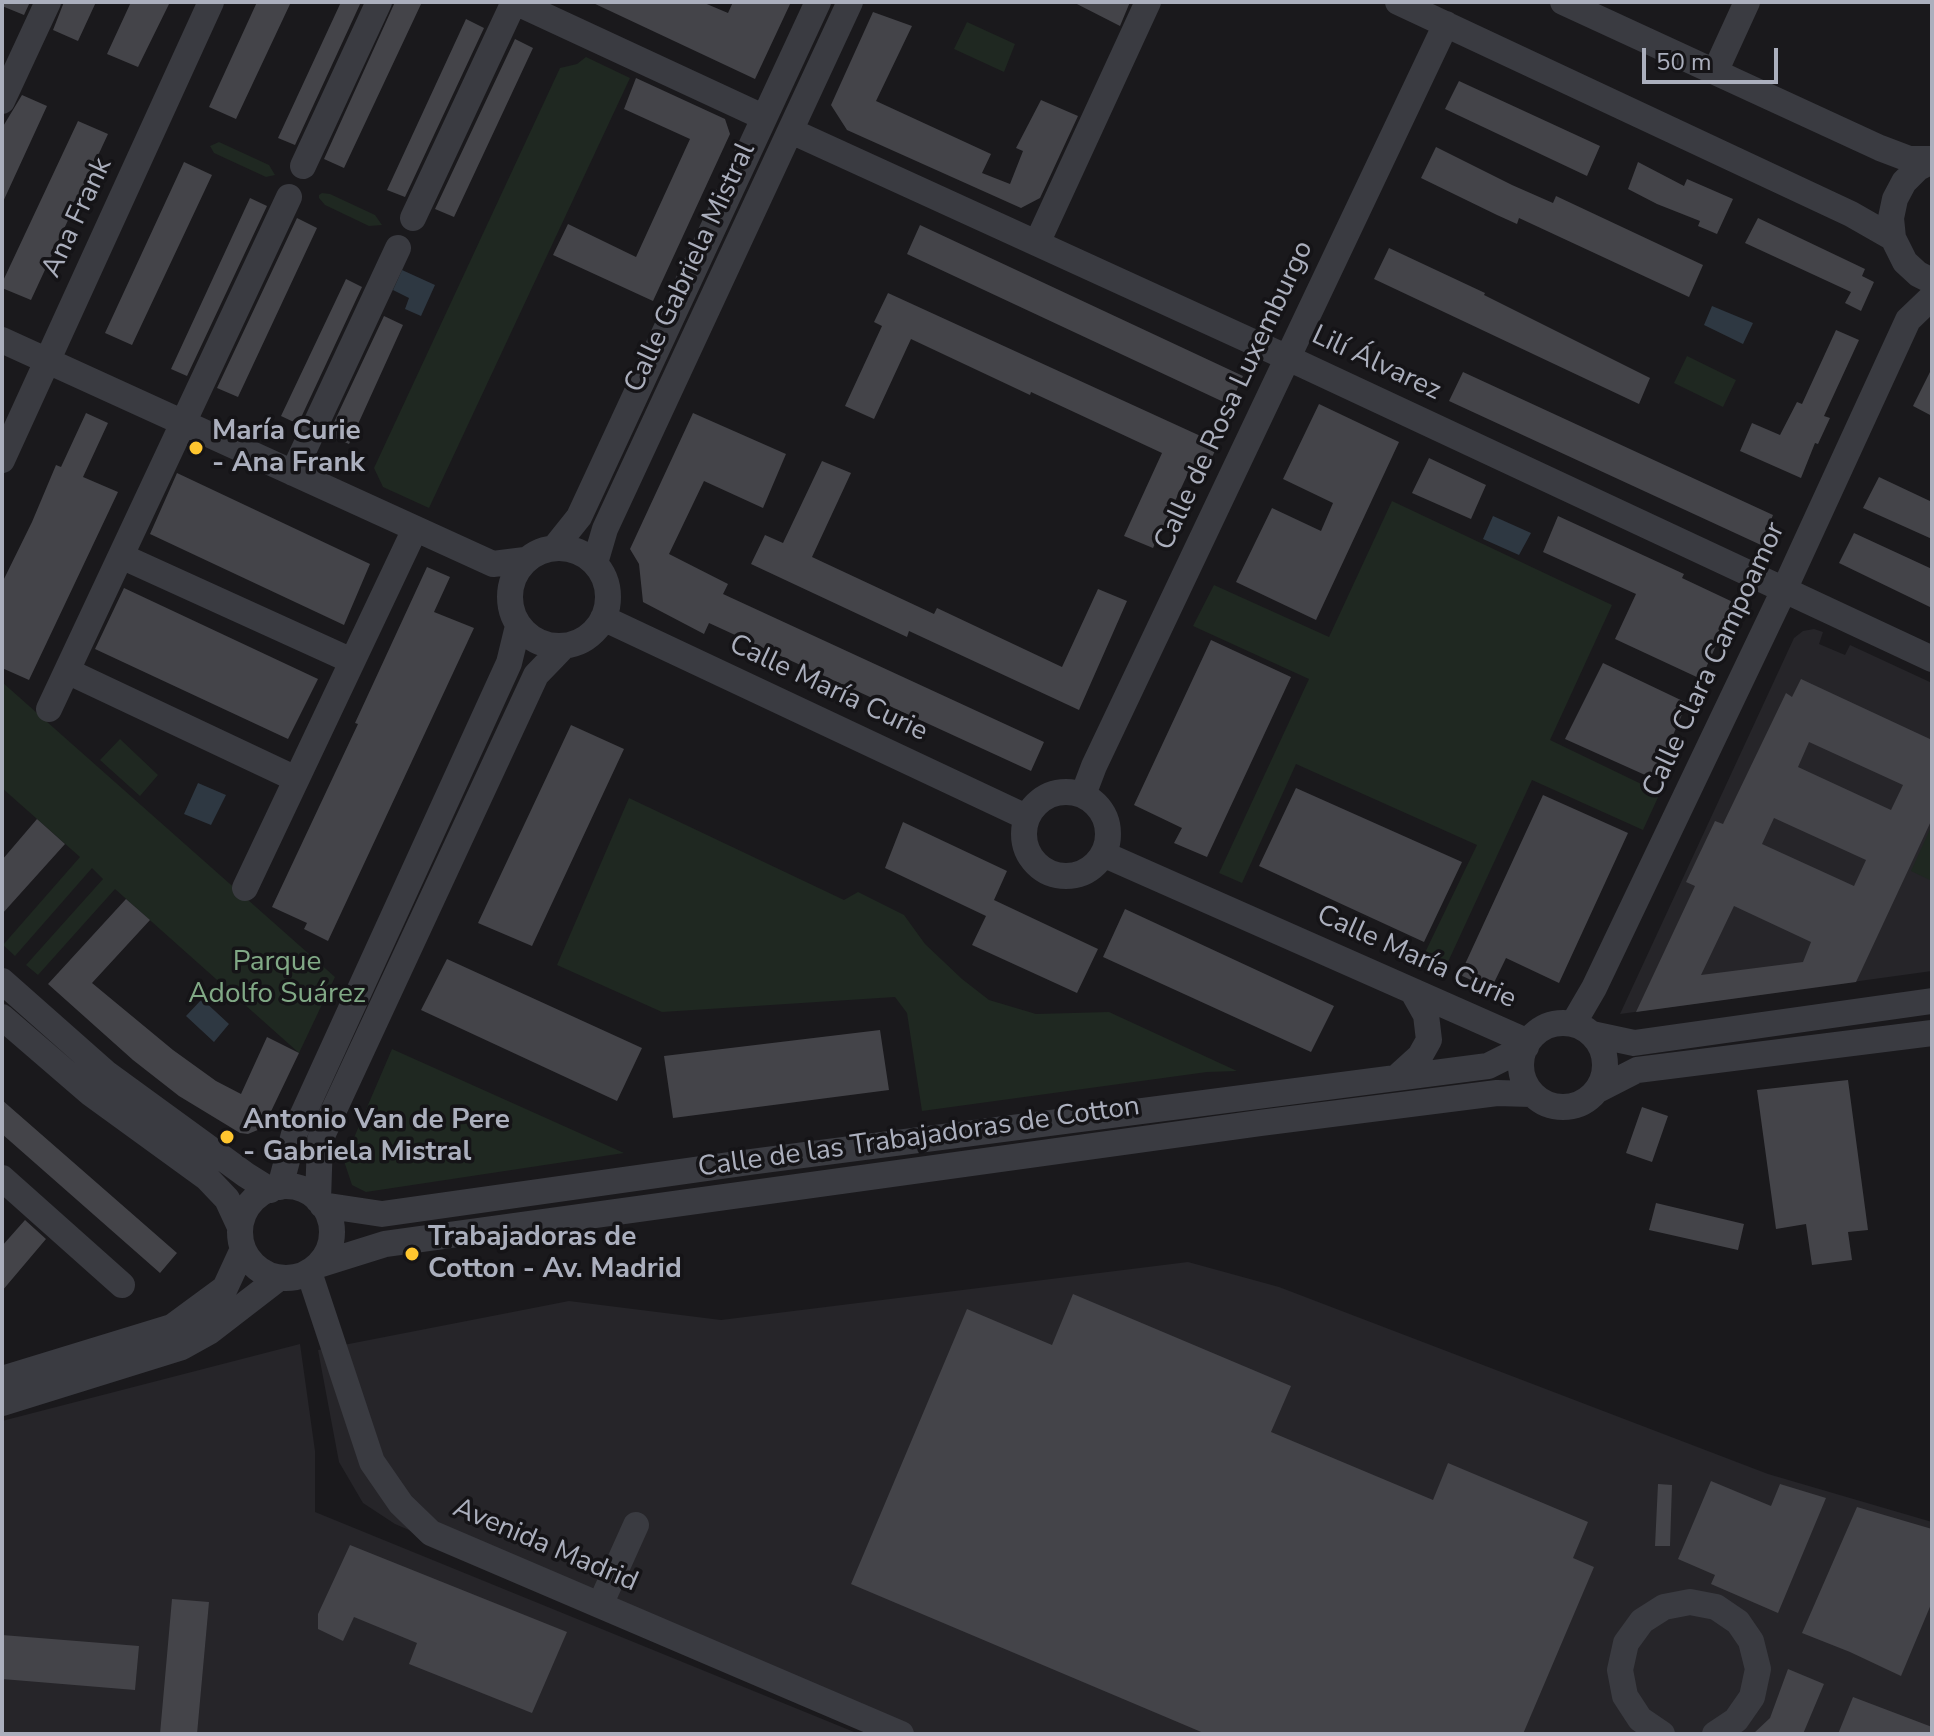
<!DOCTYPE html>
<html>
<head>
<meta charset="utf-8">
<style>
	body { margin:0 }
	#map { position:relative; width:1934px; height:1736px; overflow:hidden; background:#1a191c; font-family:"Nunito Sans",sans-serif }
	canvas { display:block }
	.frame { position:absolute; inset:0; border:4px solid #abafbd; pointer-events:none }
	.scale { position:absolute; left:1642px; top:48px; width:136px; height:36px; box-sizing:border-box; border:4px solid #abafbd; border-top:0; padding-left:10px; font-size:24px; line-height:28px; white-space:nowrap; color:#abafbd; -webkit-text-stroke:6px #151417; paint-order:stroke }
</style>
</head>
<body>
<div id="map">
<canvas width="1934" height="1736"></canvas>
<div class="frame"></div>
<div class="scale">50 m</div>
</div>
<script>
const g = document.querySelector('canvas').getContext('2d');
g.lineJoin = 'round';
function fill(path, color) { g.fillStyle = color; g.fill(path, 'evenodd'); }
const toPath = rows => new Path2D(rows.map(r => 'M' + r).join(''));
function trace(path, color, width, dash) { g.strokeStyle = color; g.lineWidth = width; g.lineCap = dash ? 'butt' : 'round'; g.setLineDash(dash || []); g.stroke(path); }
function drawText(font, color, halo, rows, align = 'center') {
  g.font = font + ' "Nunito Sans",sans-serif'; g.lineWidth = 7; g.setLineDash([]); g.textBaseline = 'middle'; g.strokeStyle = halo; g.fillStyle = color; for (const [text, x, y, turn = 0] of rows) {
    g.save(); g.translate(x, y); g.rotate((+turn || 0) * Math.PI / 180); g.textAlign = isNaN(turn) ? turn : align; if (halo) g.strokeText(text, 0, 0); g.fillText(text, 0, 0); g.restore();
  }
}
const built = toPath([
	[1814,629,1823,632,1819,644,1845,655,1850,645,1932,683,1932,971,1620,1014,1794,638,1803,631],
	[1188,1262,1279,1287,1768,1474,1932,1522,1932,1734,884,1734,395,1524,363,1503,339,1462,318,1350,569,1301,721,1320],
	[300,1344,315,1451,315,1512,859,1734,2,1734,2,1421]
]);
const green = toPath([
	[967,22,1015,44,1004,72,954,49],
	[586,57,630,78,429,508,383,487,374,468,560,68,577,64],
	[219,142,269,165,275,175,266,177,214,153,210,146],
	[322,193,330,194,375,215,382,225,369,226,325,205,319,198,319,195],
	[1687,356,1736,380,1723,407,1674,383],
	[1392,501,1612,605,1550,740,1660,793,1643,830,1532,780,1441,977,1419,965,1477,845,1296,764,1242,883,1219,873,1309,679,1193,626,1214,585,1329,637],
	[2,682,335,977,299,1053,115,889,38,975,26,965,103,879,92,868,15,956,3,945,80,857,2,788],
	[120,739,158,775,140,796,100,760],
	[629,798,844,900,858,892,904,915,925,944,962,979,989,1000,1036,1014,1109,1012,1237,1071,1207,1072,922,1111,907,1013,895,997,662,1012,557,965],
	[1932,825,1932,881,1911,871],
	[392,1049,624,1153,366,1192,352,1185,344,1161]
]);
const water = toPath([
	[402,270,435,285,421,316,405,309,409,298,393,290],
	[1712,306,1753,323,1743,344,1704,325],
	[1493,516,1531,533,1519,555,1483,539],
	[198,783,226,795,211,825,184,814],
	[202,999,229,1024,214,1042,186,1016]
]);
const building = toPath([
	[2,2,30,2,24,15,2,6],
	[64,2,96,2,78,41,53,30],
	[131,2,170,2,138,67,107,54],
	[257,2,291,2,236,119,209,107],
	[341,2,361,2,295,145,278,138],
	[395,2,422,2,344,168,324,159],
	[591,2,702,2,728,13,733,2,791,2,755,79],
	[1073,2,1130,2,1120,26],
	[873,12,912,26,876,101,991,154,982,173,1010,184,1023,151,1016,148,1041,100,1078,116,1040,198,1021,208,847,130,831,105],
	[466,19,484,28,405,197,387,190],
	[515,39,533,48,454,217,435,209],
	[636,78,725,119,730,134,653,301,553,255,568,224,636,257,690,139,624,109],
	[1459,81,1600,146,1587,176,1445,109],
	[22,95,47,106,2,204,2,128],
	[78,121,108,134,31,300,2,288,2,283],
	[1436,147,1512,185,1553,203,1556,196,1703,265,1689,297,1519,218,1517,224,1497,215,1421,178],
	[184,162,212,175,132,345,105,333],
	[1638,162,1684,186,1687,179,1733,199,1717,234,1698,226,1700,221,1657,204,1628,189],
	[250,198,267,206,187,376,171,369],
	[297,218,317,228,238,397,217,388],
	[1758,218,1865,269,1862,276,1874,282,1861,311,1845,303,1851,292,1745,243],
	[920,225,1243,376,1230,405,907,254],
	[1389,248,1485,293,1484,295,1650,378,1639,404,1374,279],
	[346,279,362,287,298,424,281,416],
	[888,293,1218,444,1205,473,1191,467,1153,548,1124,536,1162,453,1031,392,1030,395,911,339,874,419,845,406,882,326,874,322],
	[384,316,403,325,349,444,328,435],
	[1836,330,1859,340,1824,416,1830,418,1818,444,1815,443,1801,478,1740,451,1752,423,1780,435,1797,402,1802,404],
	[1932,368,1932,416,1913,406],
	[1463,372,1773,515,1761,545,1449,401],
	[1319,404,1399,442,1316,620,1236,582,1272,508,1321,531,1333,503,1283,479],
	[86,413,108,423,83,477,118,492,29,680,2,668,2,583,32,522,56,465,61,467],
	[693,413,786,454,763,508,704,481,669,554,728,584,723,594,1044,742,1031,771,709,623,704,634,643,602,639,564,630,549],
	[1429,458,1486,485,1471,519,1412,493],
	[822,461,851,473,812,557,934,614,937,608,1062,667,1098,589,1127,601,1079,710,909,631,907,637,751,564,765,535,783,543],
	[177,473,370,564,344,625,150,534],
	[1879,477,1932,502,1932,539,1863,508],
	[1558,516,1684,574,1682,578,1735,603,1701,679,1615,639,1636,594,1543,552],
	[1854,533,1932,569,1932,608,1839,563],
	[427,567,450,577,434,612,474,628,328,941,304,929,307,923,272,907,358,724,355,723],
	[124,588,318,679,288,739,95,649],
	[1211,640,1291,677,1207,857,1174,843,1182,828,1134,805],
	[1603,663,1687,703,1654,779,1565,739],
	[1801,679,1932,740,1932,819,1856,982,1636,1012,1695,886,1686,882,1715,821,1723,824,1786,693,1792,697],
	[1809,742,1903,785,1891,810,1798,767],
	[1774,818,1866,860,1854,886,1762,844],
	[1734,906,1811,942,1803,962,1701,975],
	[571,725,624,749,532,946,478,923],
	[1296,788,1462,862,1424,942,1259,866],
	[1543,795,1628,833,1559,983,1506,958,1491,989,1460,975],
	[37,819,65,844,2,914,2,860],
	[903,822,1007,871,994,900,1098,949,1077,993,972,945,986,916,885,868],
	[126,899,150,920,92,983,173,1050,216,1081,241,1094,267,1037,299,1053,264,1126,260,1129,248,1134,240,1133,179,1096,133,1060,48,984],
	[1125,909,1334,1006,1311,1052,1103,957],
	[447,959,642,1048,617,1101,421,1010],
	[880,1030,889,1090,673,1118,664,1056],
	[1848,1080,1868,1230,1848,1232,1852,1260,1812,1265,1806,1224,1776,1229,1757,1090],
	[2,1100,177,1253,160,1273,2,1134],
	[1642,1107,1668,1116,1652,1162,1626,1153],
	[1656,1203,1744,1224,1738,1250,1649,1230],
	[25,1220,46,1239,2,1291,2,1246],
	[1073,1294,1291,1386,1271,1432,1433,1500,1448,1463,1588,1522,1573,1558,1594,1567,1523,1734,1206,1734,851,1584,967,1309,1052,1345],
	[1711,1481,1771,1506,1780,1484,1826,1498,1778,1613,1711,1584,1715,1575,1678,1559],
	[1658,1484,1672,1485,1670,1546,1655,1546],
	[1857,1507,1932,1529,1932,1602,1901,1676,1850,1652,1802,1633],
	[350,1545,567,1632,532,1713,409,1664,417,1643,354,1617,343,1641,318,1629,318,1614],
	[172,1599,209,1602,197,1734,160,1734],
	[2,1635,139,1646,135,1690,2,1679],
	[1788,1669,1824,1684,1803,1734,1753,1734,1770,1718],
	[1853,1697,1932,1727,1932,1734,1838,1734]
]);
const minor = toPath([
	[515,2,763,117],
	[1398,2,1851,214,1893,238],
	[1563,2,1880,148,1909,159,1932,159],
	[1715,72,1747,2],
	[2,101,48,2],
	[791,131,1288,358,1932,659],
	[1932,161,1918,168,1904,182,1895,199,1891,218,1893,238,1905,262,1918,274,1932,281],
	[303,166,379,2],
	[413,218,514,2],
	[1037,243,1148,2],
	[2,340,493,564,525,560],
	[2,460,211,2],
	[293,473,398,248],
	[555,547,579,517,818,2],
	'510 597a49 49 0 1 1 98 0a49 49 0 1 1-98 0Z',
	[121,556,352,661],
	[595,563,605,529,850,2],
	[603,618,1026,817],
	[67,671,296,779],
	[49,709,289,197],
	'1024 834a42 42 0 1 1 84 0a42 42 0 1 1-84 0Z',
	[1083,795,1094,766,1446,24],
	[1103,854,1528,1042],
	[245,888,415,529],
	[2,981,106,1073,246,1175,270,1190],
	[2,1017,90,1093,207,1178,227,1199,240,1227],
	'1521 1065a42 42 0 1 1 84 0a42 42 0 1 1-84 0Z',
	[1573,1024,1594,988,1784,590,1908,320,1932,297],
	[1592,1034,1634,1043,1932,1001],
	[1398,1076,1420,1056,1429,1040,1426,1015,1413,992],
	[1596,1091,1637,1070,1932,1033],
	[2,1178,122,1285],
	'240 1232a46 46 0 1 1 92 0a46 46 0 1 1-92 0Z',
	[280,1187,294,1134,509,663,518,626],
	[318,1200,320,1140,536,675,564,646],
	[322,1205,382,1214,750,1162,1488,1066,1526,1047],
	[318,1265,385,1244,1260,1123,1497,1093,1531,1094],
	[309,1272,372,1462,401,1504,431,1533,901,1734],
	[2,1379,172,1327,225,1288,243,1249],
	[2,1403,182,1347,209,1332,279,1278],
	[600,1605,636,1525],
	[1662,1734,1640,1719,1625,1696,1620,1670,1626,1643,1642,1621,1664,1607,1690,1602,1716,1607,1738,1622,1751,1641,1758,1669,1752,1697,1736,1720,1715,1734]
]);
const markers = [
	[196,448,8,"#ffc62f"],
	[227,1137,8,"#ffc62f"],
	[412,1254,8,"#ffc62f"]
];
const streetNames = [
	["Ana Frank",78,218,-65],
	["Calle Gabriela Mistral",691,268,-65],
	["Lilí Álvarez",1376,364,25],
	["Calle de Rosa Luxemburgo",1235,396,-65],
	["Calle Clara Campoamor",1715,660,-65],
	["Calle María Curie",828,689,25],
	["Calle María Curie",1416,958,24],
	["Calle de las Trabajadoras de Cotton",919,1138,-8],
	["Avenida Madrid",545,1546,23]
];
const poiNames = [
	["María Curie",212,432],
	["- Ana Frank",212,464],
	["Antonio Van de Pere",243,1121],
	["- Gabriela Mistral",243,1153],
	["Trabajadoras de",428,1238],
	["Cotton - Av. Madrid",428,1270]
];
const parkNames = [
	["Parque",277,963],
	["Adolfo Suárez",277,995]
];
fill(built, '#262529');
fill(green, '#1f2821');
fill(water, '#2e3842');
fill(building, '#444449');
trace(minor, '#3a3b41', 26);
for (const [x, y, r, color] of markers) { const dot = new Path2D(); dot.arc(x, y, r, 0, 2 * Math.PI); g.fillStyle = color; g.fill(dot); trace(dot, '#151417', 3); }
drawText('28px', '#abafbd', '#151417', streetNames);
drawText('bold 28px', '#abafbd', '#151417', poiNames, 'left');
drawText('28px', '#81a986', '#151417', parkNames);
</script>
</body>
</html>
